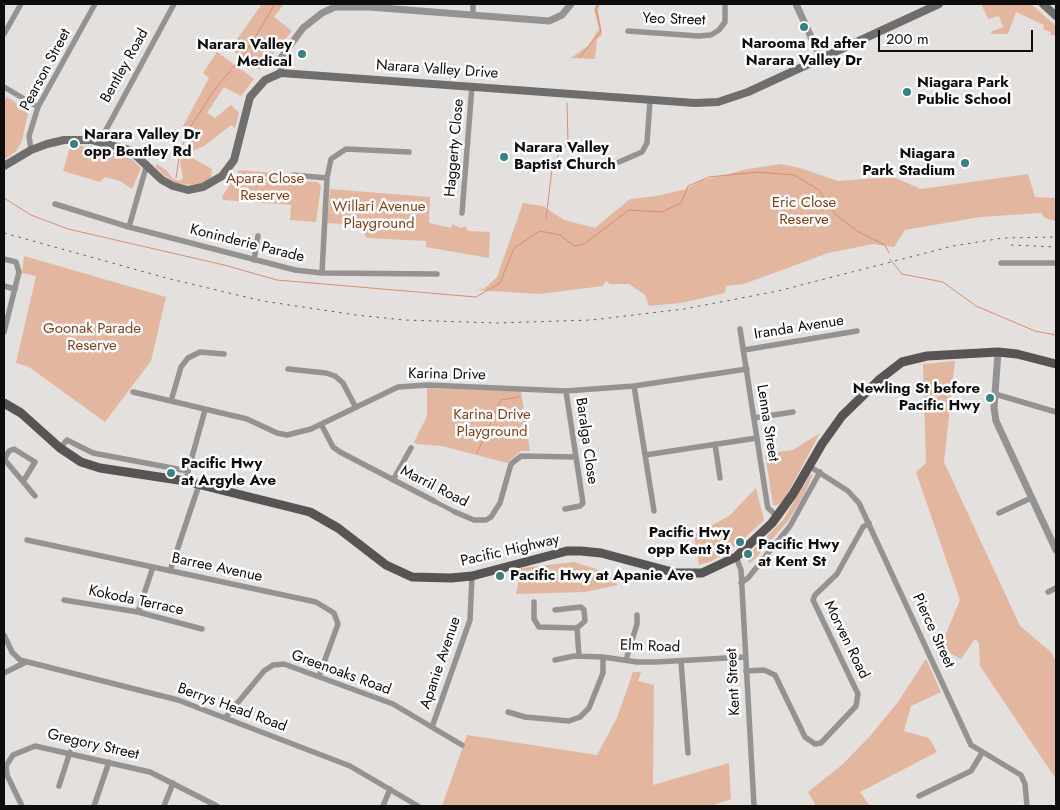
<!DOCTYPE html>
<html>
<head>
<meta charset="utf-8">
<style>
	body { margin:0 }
	#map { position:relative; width:1060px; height:810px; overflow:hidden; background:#e3e0de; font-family:Jost,sans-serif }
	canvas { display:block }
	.frame { position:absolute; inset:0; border:5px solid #0e0d0d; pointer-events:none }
	.scale { position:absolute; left:878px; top:30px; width:155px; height:22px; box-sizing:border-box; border:2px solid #0e0d0d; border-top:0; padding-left:6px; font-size:15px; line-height:18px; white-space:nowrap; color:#0e0d0d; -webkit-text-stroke:4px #fff; paint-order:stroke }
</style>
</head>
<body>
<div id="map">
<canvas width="1060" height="810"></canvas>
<div class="frame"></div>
<div class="scale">200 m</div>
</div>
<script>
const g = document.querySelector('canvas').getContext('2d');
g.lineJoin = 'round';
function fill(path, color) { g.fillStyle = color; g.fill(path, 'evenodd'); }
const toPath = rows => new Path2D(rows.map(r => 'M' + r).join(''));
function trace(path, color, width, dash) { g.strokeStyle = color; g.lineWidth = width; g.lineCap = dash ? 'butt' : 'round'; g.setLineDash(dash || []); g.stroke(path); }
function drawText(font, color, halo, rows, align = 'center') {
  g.font = font + ' Jost,sans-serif'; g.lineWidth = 5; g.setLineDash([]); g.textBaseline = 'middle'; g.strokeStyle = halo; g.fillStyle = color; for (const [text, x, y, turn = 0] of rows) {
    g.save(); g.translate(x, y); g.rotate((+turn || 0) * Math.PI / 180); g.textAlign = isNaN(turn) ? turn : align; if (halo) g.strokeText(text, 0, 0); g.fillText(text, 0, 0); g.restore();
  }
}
const green = toPath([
	[262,4,284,4,274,17,292,31,260,70,230,49],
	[596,4,600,4,598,10,602,35,597,39,595,59,571,58,588,46,599,29,594,10],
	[981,4,1031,4,1056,26,1056,35,1050,35,1051,32,1043,29,1044,25,1016,12,1008,34,993,34,990,32,1003,27,999,16,988,19],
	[217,52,254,79,241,96,224,87,207,113,215,118,231,105,239,113,235,128,231,125,204,146,185,154,212,169,211,179,198,185,178,184,165,176,155,166,157,164,167,171,173,179,180,181,183,178,180,163,182,154,194,131,182,128,209,78,203,73],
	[7,97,23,107,28,113,22,141,16,151,4,160,4,102],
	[80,146,128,155,141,168,132,189,120,181,105,177,100,182,63,171,70,147],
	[781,164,800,168,838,181,893,177,921,189,1028,174,1035,197,1056,198,1056,221,1045,218,1041,213,980,217,905,230,894,247,873,244,828,253,744,284,726,286,725,293,681,303,649,306,645,295,629,284,610,284,606,281,603,286,539,294,475,290,484,289,497,277,523,203,543,206,564,220,595,228,630,199,657,196,686,189,700,181,748,169],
	[239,170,287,174,292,181,318,182,321,186,316,222,290,220,291,205,223,200,222,197],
	[330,189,430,197,429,223,451,228,452,224,461,228,466,226,467,231,490,232,489,258,426,247,426,241,367,238,356,225,327,223],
	[24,256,166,297,151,361,105,422,29,367,16,363,36,276,22,273],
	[955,361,944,462,1020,626,1051,652,1056,662,1056,779,980,666,979,643,975,639,961,659,940,648,960,600,916,472,926,463,923,364],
	[427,388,521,391,530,451,521,451,507,463,442,446,416,444,414,442,427,416],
	[820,433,784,500,777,505,773,505,765,454,793,450],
	[813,474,803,497,788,521,753,561,749,563,747,556,783,520,810,475],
	[756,488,764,520,738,544,712,561,699,565,694,535,729,516],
	[574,562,608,573,618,585,585,592,516,594,521,568],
	[926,659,941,692,911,706,904,731,929,738,937,752,860,792,870,806,816,806,808,792,843,764,870,736,898,702],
	[633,672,641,672,638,681,654,685,653,785,729,763,731,799,711,806,442,806,467,735,597,755,617,718]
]);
const stream = toPath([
	[580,57,601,31,596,9,598,4],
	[176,178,180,151,191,126,215,89,246,52,275,4],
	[4,198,31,215,68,229,224,265,277,280,476,297,500,283,514,248,540,231,560,235,574,246,584,244,629,210,662,212,681,203,688,186,709,177,758,172,794,175,819,190,835,214,857,231,885,245,889,253],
	[546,218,552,170,560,151,568,144,567,103],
	[890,259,902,274,943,282,976,306,1035,331,1056,335],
	[477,453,501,400,519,397]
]);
const pedestrian = toPath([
	[434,501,455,512]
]);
const minor = toPath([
	[473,14,473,4],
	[628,31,698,36,711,35,719,30,725,22,725,4],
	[4,34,21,4],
	[4,87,38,107],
	[100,141,174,4],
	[31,150,29,136,38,107,95,4],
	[619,162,642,152,647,143,650,100],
	[293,175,327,178],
	[55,204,129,227,295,270,322,273,437,274],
	[462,213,472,86],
	[129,227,147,164],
	[4,259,16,262,19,272,4,332],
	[254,260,258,236],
	[1001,263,1056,263],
	[322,273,327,178,331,159,346,149,409,152],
	[4,286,15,289],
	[740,329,767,503,768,508,777,516],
	[744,350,857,331],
	[288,369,326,373,335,376,343,383,355,406],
	[634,386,654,511],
	[133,392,247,419,277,433,287,435,311,429,398,387,428,385,566,391,634,386,747,369],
	[995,394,1056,412],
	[171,401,181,367,188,358,200,352,224,354],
	[754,418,793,412],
	[321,424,333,447,340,452,434,501],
	[715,444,720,478],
	[60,448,67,440,93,453,188,471],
	[645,455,757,438],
	[4,459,35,496],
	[4,460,9,451,14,449,35,462,24,480],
	[809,466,848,491,859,503,971,745,1021,775,1025,784,1027,806],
	[187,475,205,410],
	[393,480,411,448],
	[565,509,580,506,583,503,566,391],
	[455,512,474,520,486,520,491,517,500,503,511,464,521,456,576,457],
	[999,513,1031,498],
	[27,540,316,602,334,613,338,624,319,676],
	[736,557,741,570,754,806],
	[170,571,199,485],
	[741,583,748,578,790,526,820,472],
	[1048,592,1056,588],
	[64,600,138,612,202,629],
	[534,602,534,619,539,627,577,628],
	[555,610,581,607,584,610,585,621,577,628,579,656],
	[138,612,153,567],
	[4,635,12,652,20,660,178,700,350,766,418,806],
	[555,660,574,656,603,657,637,662,656,662,745,657],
	[626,660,637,624,637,615],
	[681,661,688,753],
	[746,671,764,670,775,675,805,737,815,744,821,743,856,706,858,694,813,600,815,595,837,574,863,527,869,523],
	[4,673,26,662],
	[508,712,525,717,569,721,580,717,589,708,603,673,603,657],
	[225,718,264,671,273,665,284,664,393,704,462,745],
	[432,727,470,620,472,576],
	[59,786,70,752],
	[919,796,971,771,982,753],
	[22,806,7,775,6,766,13,755,35,746,150,772,217,806],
	[94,806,109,762],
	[164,806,173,783],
	[383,806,390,789]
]);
const tertiary = toPath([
	[796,4,821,59],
	[281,73,280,59,303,28,322,13,335,7,369,7,549,21,562,15,571,4],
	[998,352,994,408,996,421,1056,550]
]);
const secondary = toPath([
	[1043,4,1056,16],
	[4,166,31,150,47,144,64,140,91,140,130,150,162,180,173,186,188,190,203,187,222,176,234,160,250,97,265,80,281,73,695,103,718,102,748,92,939,4]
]);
const primary = toPath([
	[4,403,21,413,60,448,81,462,100,468,185,481,310,512,338,528,386,565,412,577,451,578,472,576,567,551,581,551,601,553,676,573,702,573,736,557,772,523,793,494,822,444,842,416,880,379,902,362,927,356,998,352,1017,354,1056,364]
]);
const rail = toPath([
	[4,233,170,279,263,301,356,315,404,320,497,323,592,320,684,309,778,291,953,246,1003,238,1056,237],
	[1011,245,1056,247]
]);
const markers = [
	[804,27,5,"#388183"],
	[302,54,5,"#388183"],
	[907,92,5,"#388183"],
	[74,144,5,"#388183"],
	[504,157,5,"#388183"],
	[965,163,5,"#388183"],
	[990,398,5,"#388183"],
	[171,473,5,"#388183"],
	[740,542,5,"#388183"],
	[748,554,5,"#388183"],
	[500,576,5,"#388183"]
];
const streetNames = [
	["Yeo Street",674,20,2],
	["Bentley Road",125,66,-61],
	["Pearson Street",46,70,-62],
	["Narara Valley Drive",437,70,4],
	["Haggerty Close",455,148,-85],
	["Koninderie Parade",247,244,14],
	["Iranda Avenue",799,328,-9],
	["Karina Drive",447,375,1],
	["Lenna Street",767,423,81],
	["Baralga Close",586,441,82],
	["Marril Road",434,487,27],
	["Pacific Highway",510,551,-13],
	["Barree Avenue",217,568,12],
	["Kokoda Terrace",136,601,12],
	["Pierce Street",933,631,65],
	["Morven Road",846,640,64],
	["Elm Road",650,647,2],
	["Apanie Avenue",441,663,-71],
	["Greenoaks Road",341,673,20],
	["Kent Street",734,682,-93],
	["Berrys Head Road",232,708,20],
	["Gregory Street",93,745,13]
];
const poiNames = [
	["Narooma Rd after",804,44,"center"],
	["Narara Valley Dr",804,61,"center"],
	["Narara Valley",292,45,"right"],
	["Medical",292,62,"right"],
	["Niagara Park",917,83],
	["Public School",917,100],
	["Narara Valley Dr",84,135],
	["opp Bentley Rd",84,152],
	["Narara Valley",514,148],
	["Baptist Church",514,165],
	["Niagara",955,154,"right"],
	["Park Stadium",955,171,"right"],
	["Newling St before",980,389,"right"],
	["Pacific Hwy",980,406,"right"],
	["Pacific Hwy",181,464],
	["at Argyle Ave",181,481],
	["Pacific Hwy",730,533,"right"],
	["opp Kent St",730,550,"right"],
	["Pacific Hwy",758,545],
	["at Kent St",758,562],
	["Pacific Hwy at Apanie Ave",510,576]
];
const parkNames = [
	["Apara Close",265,179],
	["Reserve",265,196],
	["Eric Close",804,203],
	["Reserve",804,220],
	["Willari Avenue",379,207],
	["Playground",379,224],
	["Goonak Parade",92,329],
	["Reserve",92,346],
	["Karina Drive",492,415],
	["Playground",492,432]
];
fill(green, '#e3b6a0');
trace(stream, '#d58e6b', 1);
trace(pedestrian, '#959392', 4.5);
trace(minor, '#959392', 5.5);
trace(tertiary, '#959392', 7);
trace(secondary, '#706e6d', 8);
trace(primary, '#575453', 9);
trace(rail, '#605f5e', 1, [2.5, 5]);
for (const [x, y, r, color] of markers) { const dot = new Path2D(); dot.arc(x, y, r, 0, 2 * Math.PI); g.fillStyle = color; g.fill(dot); trace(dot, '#fff', 2); }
drawText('15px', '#0e0d0d', '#fff', streetNames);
drawText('bold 15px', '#0e0d0d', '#fff', poiNames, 'left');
drawText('15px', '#83411c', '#fff', parkNames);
</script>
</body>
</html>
